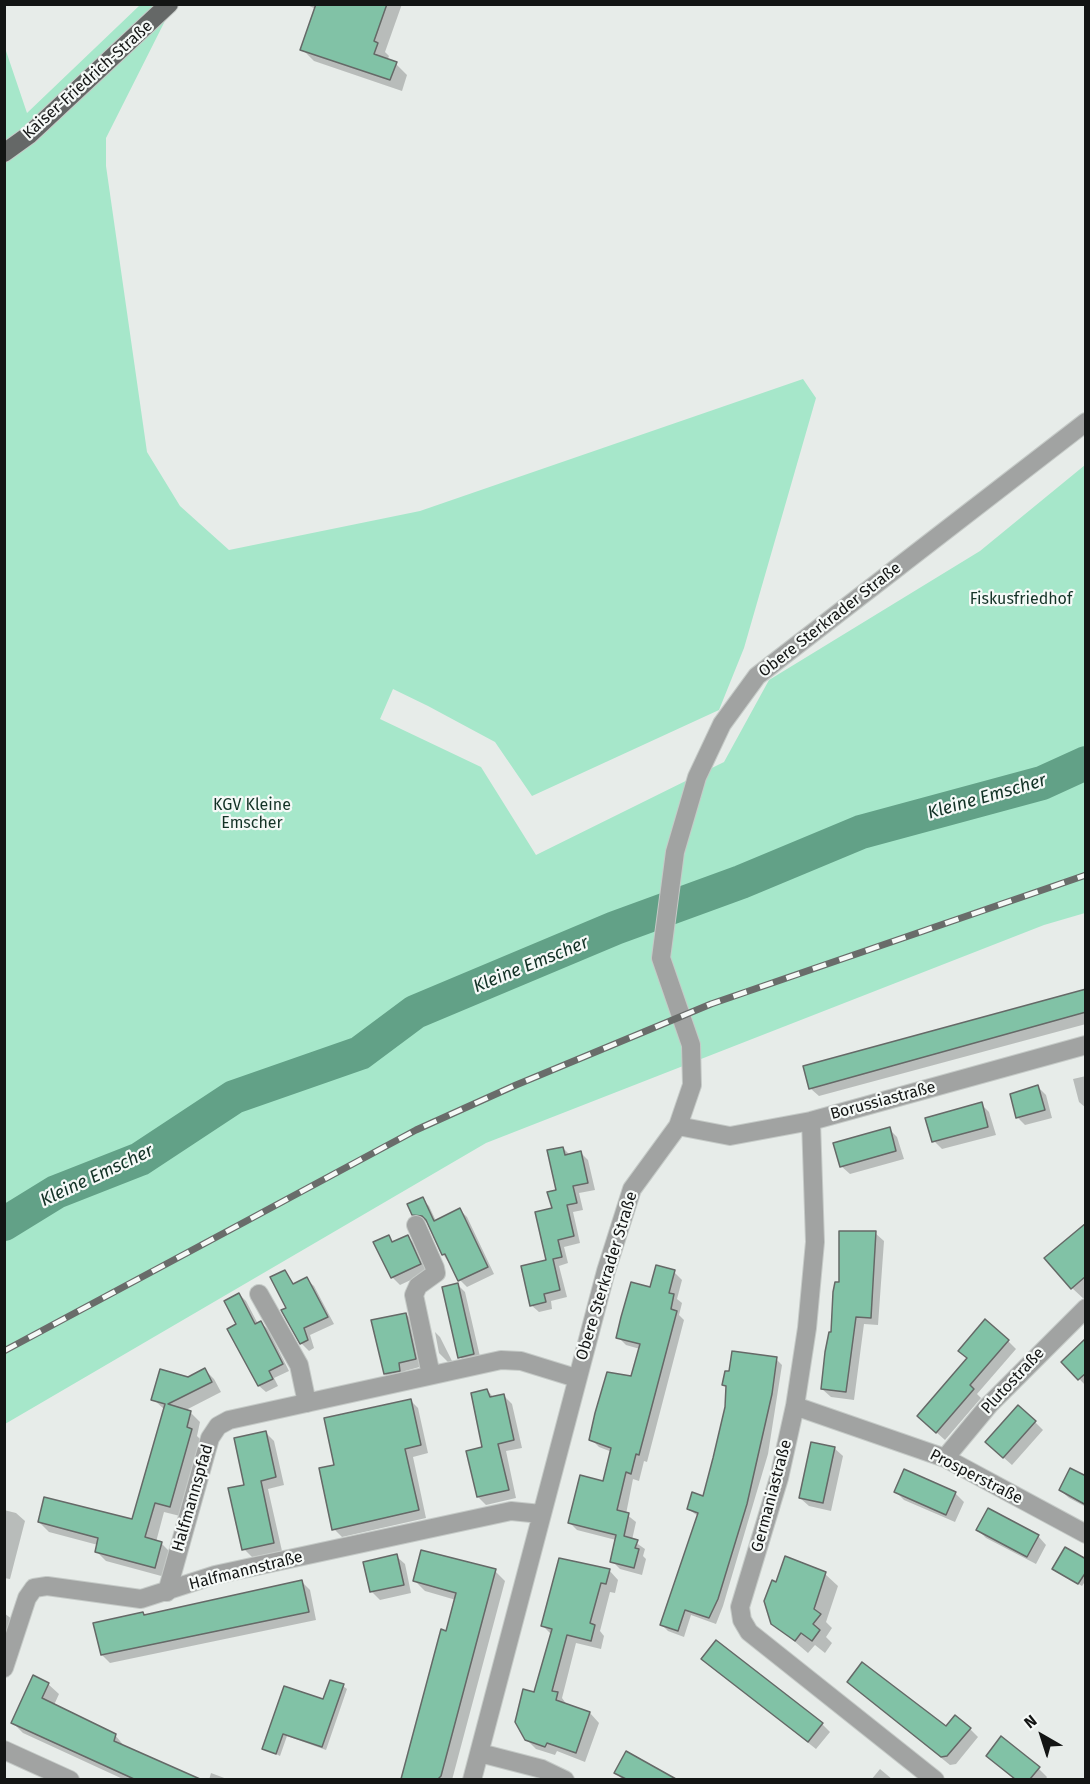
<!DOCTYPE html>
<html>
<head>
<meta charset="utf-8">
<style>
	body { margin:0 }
	#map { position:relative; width:1090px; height:1784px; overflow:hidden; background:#e7ece9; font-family:"Fira Sans",sans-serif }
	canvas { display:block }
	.frame { position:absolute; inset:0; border:6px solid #131514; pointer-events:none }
	.north { position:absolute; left:1012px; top:1706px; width:60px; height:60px; -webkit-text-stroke:4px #f5f9f7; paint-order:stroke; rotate:321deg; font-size:16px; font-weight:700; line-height:24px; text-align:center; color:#131514 }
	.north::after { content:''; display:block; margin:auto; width:21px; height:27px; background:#131514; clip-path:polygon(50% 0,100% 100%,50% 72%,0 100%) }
</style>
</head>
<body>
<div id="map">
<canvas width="1090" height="1784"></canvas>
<div class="frame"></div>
<div class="north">N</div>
</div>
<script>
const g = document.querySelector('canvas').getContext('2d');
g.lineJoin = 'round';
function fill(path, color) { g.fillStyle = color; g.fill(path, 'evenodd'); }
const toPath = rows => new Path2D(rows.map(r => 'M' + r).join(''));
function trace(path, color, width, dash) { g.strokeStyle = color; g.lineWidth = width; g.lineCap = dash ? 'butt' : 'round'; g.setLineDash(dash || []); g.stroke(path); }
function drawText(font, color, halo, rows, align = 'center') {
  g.font = font + ' "Fira Sans",sans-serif'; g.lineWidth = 4.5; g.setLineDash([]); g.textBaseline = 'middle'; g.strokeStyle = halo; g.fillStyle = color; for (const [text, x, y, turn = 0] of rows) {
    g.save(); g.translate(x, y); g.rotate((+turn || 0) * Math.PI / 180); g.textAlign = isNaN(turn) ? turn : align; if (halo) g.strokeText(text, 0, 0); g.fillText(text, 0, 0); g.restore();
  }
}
const green = toPath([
	[140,5,173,5,106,138,106,166,147,452,180,506,229,550,420,511,803,379,816,398,744,648,719,710,532,796,495,742,428,706,393,689,380,719,481,767,536,855,724,762,769,680,980,551,1085,465,1085,913,1044,925,486,1143,5,1424,4,45,27,113]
]);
const shadow = toPath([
	[305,4,402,4,385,52,389,56,387,61,396,64,407,75,402,91,314,61,302,49,316,9],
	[1086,990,1086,1024,819,1096,811,1089,805,1067],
	[1086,1076,1086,1108,1079,1102,1073,1079],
	[1038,1087,1046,1095,1052,1118,1025,1125,1017,1117],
	[981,1104,989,1112,996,1135,942,1149,934,1141],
	[889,1129,897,1137,904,1159,850,1174,841,1166],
	[563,1148,570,1155,581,1153,588,1160,595,1190,579,1193,583,1210,573,1212,580,1243,564,1247,568,1263,559,1266,567,1297,551,1301,552,1309,539,1312,531,1305,548,1261],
	[422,1199,429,1206,436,1221,460,1210,467,1217,494,1274,467,1287,460,1280,443,1254,428,1222,421,1221,413,1214],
	[1086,1225,1086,1300,1085,1300,1072,1288],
	[875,1233,884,1241,878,1325,864,1324,854,1400,831,1397,822,1389,840,1284],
	[388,1236,394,1243,408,1237,415,1244,428,1272,400,1285,392,1277],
	[284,1271,295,1285,306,1279,314,1286,334,1324,310,1335,314,1348,309,1351,301,1343,288,1309],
	[674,1272,682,1280,677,1299,682,1303,679,1315,684,1320,647,1462,644,1461,639,1481,633,1479,626,1514,636,1522,632,1540,645,1549,643,1556,646,1559,642,1575,620,1569,612,1561,616,1540,577,1530,569,1522,604,1483,612,1452,599,1447,591,1439,632,1378,640,1349,626,1345,618,1337,651,1289],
	[458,1285,465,1292,481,1361,467,1364,460,1357],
	[239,1294,246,1301,258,1324,261,1323,268,1329,289,1371,274,1378,278,1386,266,1392,259,1386,229,1330,238,1325],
	[406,1314,413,1322,423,1366,405,1371,407,1378,393,1381,385,1374],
	[435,1332,440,1337,452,1361,448,1362,439,1353],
	[1086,1340,1086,1386,1063,1362],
	[1008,1341,1016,1349,977,1394,981,1398,945,1440,927,1424],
	[776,1359,782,1365,768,1454,723,1606,716,1624,691,1615,684,1637,668,1631,662,1625,698,1516,688,1509,704,1497,726,1408,728,1389,724,1385],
	[204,1369,214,1379,221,1392,184,1411,190,1412,200,1422,197,1436,201,1440,180,1516,164,1512,156,1542,161,1543,171,1553,165,1577,106,1561,97,1552,98,1545,49,1532,39,1522,133,1521,165,1410,153,1399],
	[487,1390,494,1398,504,1396,512,1404,522,1448,506,1451,516,1498,486,1505,478,1497],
	[410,1400,418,1408,428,1453,413,1457,426,1518,342,1537,334,1529,336,1466],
	[1035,1422,1043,1430,1012,1465,995,1450],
	[266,1433,274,1441,284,1485,268,1489,282,1551,252,1557,244,1549,246,1486],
	[834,1448,843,1456,831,1511,809,1506,800,1498],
	[904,1471,955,1493,964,1502,955,1522,904,1500,896,1492],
	[1086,1478,1086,1507,1069,1498,1060,1490],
	[4,1510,16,1513,25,1521,10,1579,4,1578],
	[978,1530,1038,1536,1046,1545,1036,1564,986,1538],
	[396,1556,405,1564,411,1593,380,1600,372,1592],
	[1086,1562,1086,1580,1082,1586,1058,1572],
	[609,1570,618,1580,615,1593,610,1592,600,1631,604,1636,601,1649,576,1643,562,1698,567,1705,590,1713,599,1723,585,1762,557,1751,555,1755,536,1749,526,1739,535,1693,552,1635,542,1625],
	[495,1571,505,1581,452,1780,403,1780,443,1631,447,1633,456,1600,425,1591,415,1581],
	[825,1574,838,1586,826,1622,832,1628,826,1637,832,1643,825,1653,815,1645,808,1653,773,1623,777,1583],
	[302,1582,310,1590,316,1620,110,1663,102,1655,146,1617],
	[4,1613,17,1623,4,1642],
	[703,1659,822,1724,830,1732,816,1749],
	[48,1684,59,1694,54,1705,115,1735,125,1747,197,1780,125,1780,23,1733,13,1723],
	[343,1686,347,1689,326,1750,287,1736,280,1756,264,1748],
	[857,1690,946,1728,970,1729,978,1737,956,1764,950,1765],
	[1001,1739,1039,1769,1047,1777,1045,1780,1015,1780,996,1764,988,1756],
	[627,1753,673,1780,623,1780,616,1773],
	[880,1769,893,1780,871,1780],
	[211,1773,227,1779,227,1780,209,1780]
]);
const river = toPath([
	[4,1224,56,1192,140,1159,234,1097,360,1053,415,1012,615,928,741,882,861,832,1042,783,1086,763]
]);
const building = toPath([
	[316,4,387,4,374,41,378,43,374,54,397,62,390,80,300,50,316,4],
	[1086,989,1086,1012,809,1089,803,1066,1086,989],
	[1038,1085,1045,1110,1016,1118,1010,1094,1038,1085],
	[982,1102,988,1127,932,1142,925,1118,982,1102],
	[890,1127,896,1151,840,1167,833,1143,890,1127],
	[563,1147,565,1155,581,1151,588,1183,573,1186,577,1203,567,1205,574,1236,558,1240,562,1257,553,1259,560,1290,544,1294,546,1302,530,1306,521,1266,546,1260,535,1212,552,1208,547,1192,556,1190,547,1150,563,1147],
	[423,1197,434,1221,460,1208,488,1267,458,1281,445,1254,442,1255,426,1220,422,1216,412,1215,407,1204,423,1197],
	[1086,1223,1086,1276,1071,1289,1044,1258,1086,1223],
	[839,1231,876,1231,871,1318,856,1317,846,1392,821,1389,825,1352,829,1332,831,1332,833,1292,835,1282,839,1282,839,1231],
	[389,1235,392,1242,408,1235,421,1264,391,1278,373,1242,389,1235],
	[656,1265,675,1270,669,1293,674,1294,671,1309,677,1311,639,1455,636,1454,631,1474,626,1472,617,1510,629,1513,624,1536,638,1540,635,1548,639,1549,634,1568,610,1562,616,1535,568,1523,580,1475,603,1481,611,1448,589,1440,595,1413,607,1372,631,1376,640,1344,616,1338,621,1317,631,1282,650,1287,656,1265],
	[285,1270,293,1284,307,1277,328,1317,304,1328,308,1340,300,1344,281,1310,286,1308,270,1277,285,1270],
	[458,1283,474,1354,458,1358,442,1287,458,1283],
	[239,1293,255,1324,261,1321,283,1364,269,1371,273,1379,258,1386,227,1329,236,1324,224,1301,239,1293],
	[406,1313,416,1359,399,1363,400,1371,384,1374,371,1320,406,1313],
	[985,1319,1009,1340,970,1385,974,1389,936,1433,917,1416,967,1358,958,1351,985,1319],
	[1086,1338,1086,1373,1078,1380,1061,1362,1086,1338],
	[732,1351,777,1357,772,1394,747,1504,718,1599,709,1618,685,1610,678,1631,660,1625,698,1513,687,1509,692,1492,703,1496,713,1458,725,1407,726,1386,722,1385,725,1371,729,1371,732,1351],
	[205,1368,212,1382,168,1404,191,1411,187,1427,192,1429,170,1507,155,1503,145,1537,162,1542,155,1568,95,1552,98,1538,38,1522,44,1497,132,1519,165,1404,151,1400,160,1369,188,1377,205,1368],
	[487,1389,490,1397,504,1394,514,1440,498,1444,509,1490,477,1497,466,1451,482,1447,471,1393,487,1389],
	[411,1399,421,1445,405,1449,419,1510,332,1530,319,1468,334,1465,324,1418,411,1399],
	[1018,1405,1036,1421,1003,1458,985,1442,1018,1405],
	[266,1431,276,1477,261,1481,274,1543,242,1550,228,1488,244,1485,234,1438,266,1431],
	[811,1442,835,1447,823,1503,799,1498,811,1442],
	[1070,1468,1086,1476,1086,1505,1059,1490,1070,1468],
	[904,1469,956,1492,946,1515,894,1492,904,1469],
	[988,1508,1039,1535,1027,1557,976,1530,988,1508],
	[1065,1547,1086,1559,1086,1572,1078,1584,1052,1569,1065,1547],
	[421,1550,496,1569,441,1776,438,1779,401,1779,441,1629,446,1631,456,1593,413,1581,421,1550],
	[397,1554,404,1585,370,1592,363,1562,397,1554],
	[785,1556,826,1572,814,1609,821,1614,813,1624,820,1630,812,1641,801,1633,795,1641,771,1624,764,1601,772,1580,776,1582,785,1556],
	[559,1558,610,1569,606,1584,601,1583,590,1623,595,1625,591,1641,567,1635,552,1691,558,1692,556,1700,590,1712,576,1753,547,1743,545,1747,525,1740,515,1722,523,1689,534,1692,552,1629,541,1626,559,1558],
	[302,1580,309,1612,101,1655,93,1623,143,1612,144,1615,302,1580],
	[716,1640,823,1723,808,1742,701,1659,716,1640],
	[862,1662,946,1726,955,1715,971,1728,947,1756,941,1757,847,1682,862,1662],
	[33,1675,49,1683,42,1698,116,1734,114,1741,200,1779,134,1779,11,1723,33,1675],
	[330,1680,344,1684,322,1747,283,1734,276,1754,262,1749,284,1686,323,1699,330,1680],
	[1001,1736,1040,1767,1030,1779,1015,1779,986,1756,1001,1736],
	[626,1751,676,1779,626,1779,614,1773,626,1751]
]);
const minor = toPath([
	[811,1121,815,1242,807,1328,795,1406,779,1478,740,1607,742,1620,749,1632,935,1780],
	[678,1126,730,1136,811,1121,1086,1045],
	[416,1225,435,1268,436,1273,418,1286,414,1295,431,1375],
	[259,1294,299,1365,307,1403],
	[795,1406,945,1458,1086,1534],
	[945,1458,989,1405,1086,1308],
	[167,1592,210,1438,218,1426,229,1420,501,1360,521,1361,576,1378],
	[4,1668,27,1598,34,1588,47,1586,141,1599,215,1575,511,1511,541,1514],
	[4,1750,70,1780],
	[480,1753,542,1769,565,1780],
	[472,1780,606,1271,632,1189,678,1126,692,1085,691,1045,661,958,675,852,697,777,722,724,757,676,1086,422]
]);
const major = toPath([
	[4,153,29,135,169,4]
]);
const rail = toPath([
	[4,1351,416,1130,516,1085,711,1004,1086,875]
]);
const streetNames = [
	["Kaiser-Friedrich-Straße",88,80,-42],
	["Obere Sterkrader Straße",830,620,-38],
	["Borussiastraße",883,1101,-15],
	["Obere Sterkrader Straße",607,1276,-73],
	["Plutostraße",1013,1381,-47],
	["Prosperstraße",976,1477,27],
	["Germaniastraße",772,1496,-75],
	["Halfmannspfad",193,1498,-74],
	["Halfmannstraße",246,1571,-14]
];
const parkNames = [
	["Fiskusfriedhof",1021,600],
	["KGV Kleine",252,806],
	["Emscher",252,824]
];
const waterNames = [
	["Kleine Emscher",987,797,-16],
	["Kleine Emscher",531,965,-22],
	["Kleine Emscher",97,1176,-25]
];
fill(green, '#a6e7ca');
fill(shadow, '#0003');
trace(river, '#62a187', 34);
fill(building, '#81c2a6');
trace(building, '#656967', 1.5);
trace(minor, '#c5cac7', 20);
trace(major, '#c5cac7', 20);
trace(minor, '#a1a3a2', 18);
trace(major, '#656867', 18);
trace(rail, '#696c6a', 7);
trace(rail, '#f5f9f7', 4.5, [14]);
drawText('16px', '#131514', '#f5f9f7', streetNames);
drawText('16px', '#133226', '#f5f9f7', parkNames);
drawText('italic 18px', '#133226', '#f5f9f7', waterNames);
</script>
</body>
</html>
